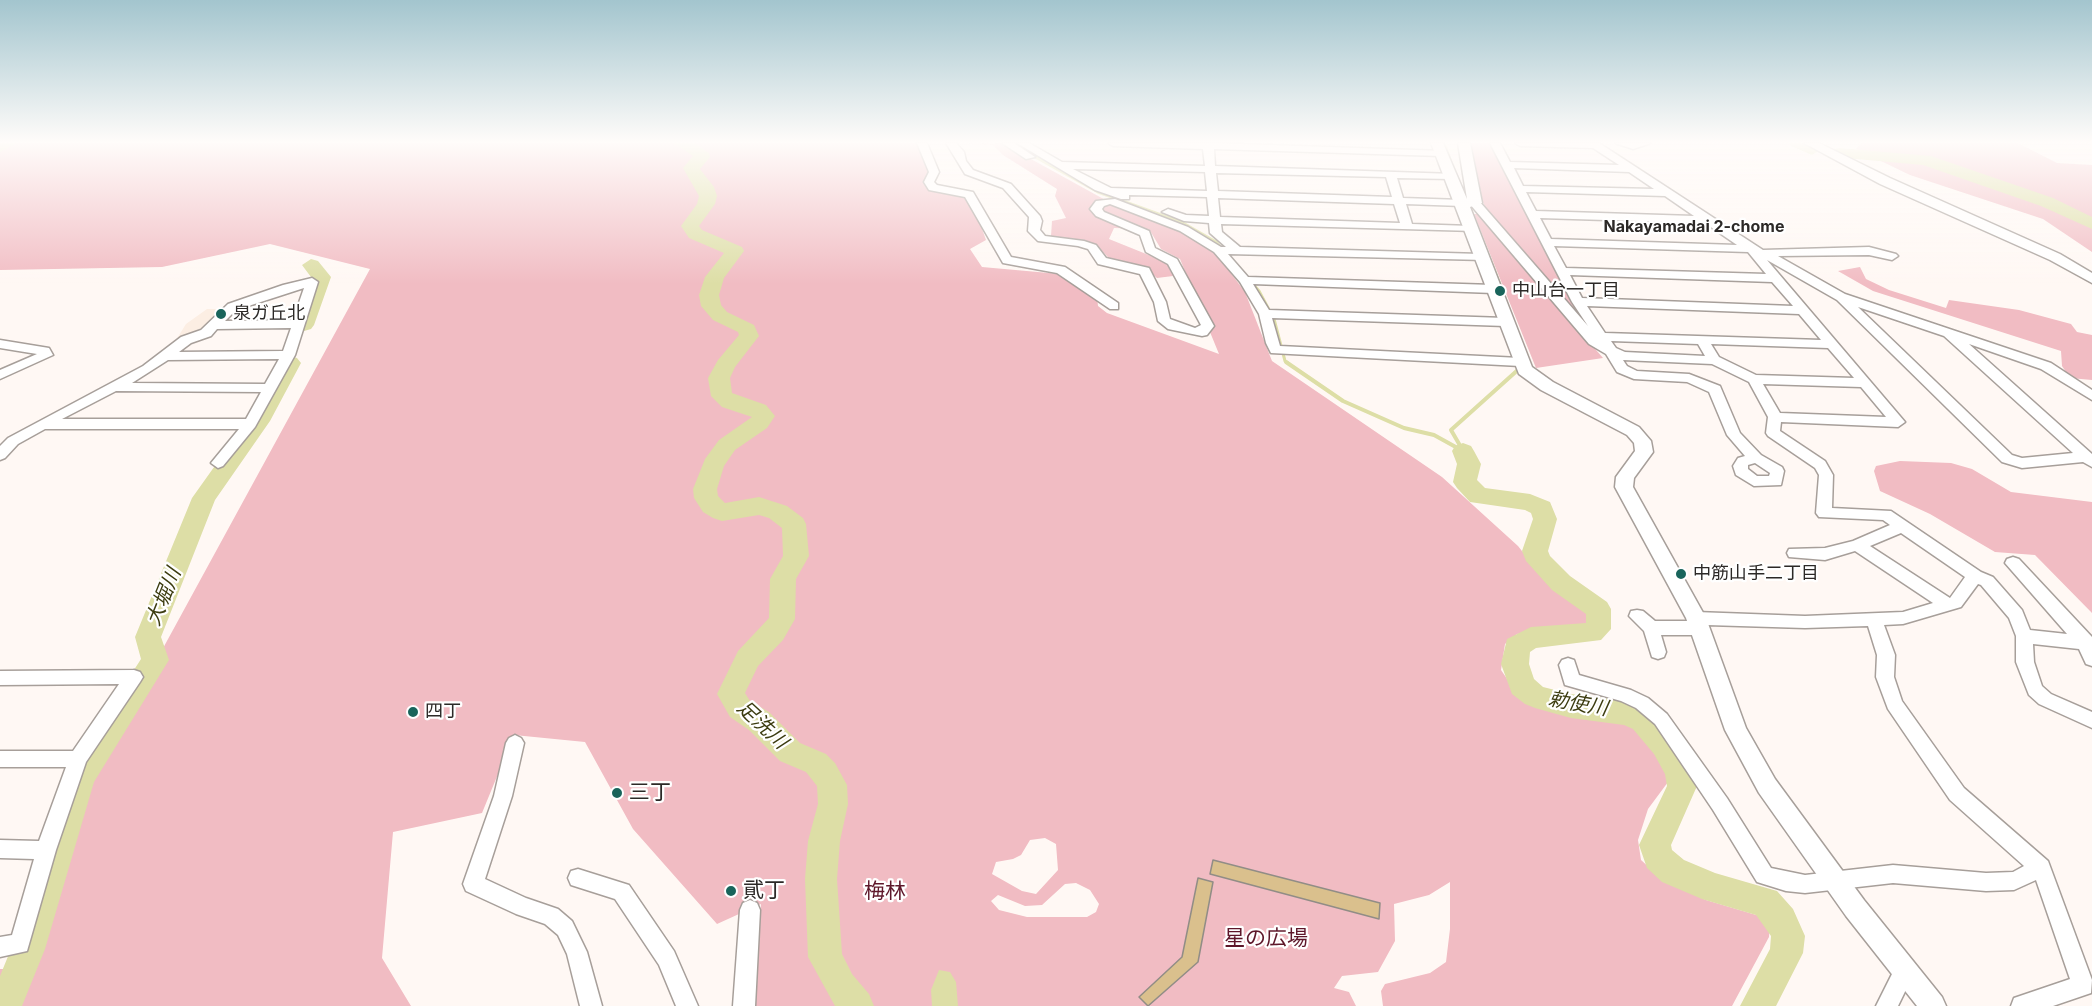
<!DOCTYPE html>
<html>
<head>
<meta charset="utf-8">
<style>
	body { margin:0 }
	canvas { display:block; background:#fff8f4 }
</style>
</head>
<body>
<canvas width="2092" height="1006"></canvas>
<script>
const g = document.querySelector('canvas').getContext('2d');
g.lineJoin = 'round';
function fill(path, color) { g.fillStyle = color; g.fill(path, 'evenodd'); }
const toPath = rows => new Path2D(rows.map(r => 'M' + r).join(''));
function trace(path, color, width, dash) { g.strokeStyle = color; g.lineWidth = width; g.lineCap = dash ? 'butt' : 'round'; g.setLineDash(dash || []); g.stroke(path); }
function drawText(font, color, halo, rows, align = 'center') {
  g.font = font + ' Inter,"Noto Sans JP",sans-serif'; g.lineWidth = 4.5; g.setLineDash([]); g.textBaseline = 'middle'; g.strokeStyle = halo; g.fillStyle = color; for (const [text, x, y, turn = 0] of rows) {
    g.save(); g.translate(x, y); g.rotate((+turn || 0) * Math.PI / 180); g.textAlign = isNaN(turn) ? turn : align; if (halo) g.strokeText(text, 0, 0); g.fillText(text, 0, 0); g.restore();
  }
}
const built = toPath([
	[207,309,222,309,201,331,176,340,186,324]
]);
const green = toPath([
	[0,143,917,143,929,172,926,188,964,197,980,223,986,240,970,249,982,267,1060,274,1097,297,1098,306,1107,313,1219,354,1180,259,1161,249,1149,229,1114,228,1109,239,1166,262,1173,276,1157,278,1144,267,1111,260,1097,246,1086,241,1051,236,1052,221,1066,218,1055,196,1057,189,1003,155,993,145,966,144,1002,143,1118,207,1184,233,1218,256,1245,292,1272,361,1442,477,1518,546,1548,584,1581,604,1591,614,1588,625,1517,634,1505,644,1501,670,1520,698,1553,711,1622,719,1642,729,1666,762,1671,778,1648,809,1638,840,1641,860,1663,880,1706,900,1763,917,1770,924,1769,937,1732,1006,1383,1006,1381,991,1385,984,1430,973,1446,962,1450,929,1450,882,1429,895,1394,904,1395,941,1378,972,1342,976,1334,988,1349,992,1356,1006,754,1006,761,904,717,924,633,829,585,742,514,735,482,813,393,832,382,958,411,1006,0,1006,0,969,18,969,102,760,370,269,270,244,162,267,0,270],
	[1045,838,1056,844,1058,870,1036,894,1022,891,992,874,996,862,1013,859,1021,855,1030,840],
	[1076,883,1090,890,1099,904,1096,912,1087,917,1027,917,999,910,991,901,998,895,1025,906,1042,905,1065,884],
	[1470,143,1492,143,1586,322,1579,318,1485,207,1479,192],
	[1862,143,2018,143,2057,163,2092,165,2092,252,2043,219,1910,175,1856,149],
	[1474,214,1478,214,1603,358,1536,368],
	[1860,267,1866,279,1889,290,1946,308,1949,300,2019,310,2071,324,2077,332,2092,335,2092,380,2070,378,2062,366,2061,351,1873,291,1838,271],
	[1900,461,1951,463,1972,469,2011,492,2092,502,2092,613,2035,555,1995,552,1930,514,1880,491,1874,471,1876,466]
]);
const water = toPath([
	[939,970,950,972,956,982,958,1006,932,1006,931,990]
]);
const streamFar1 = toPath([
	[1444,143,1451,162],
	[1030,154,1098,192,1183,223,1216,242,1259,291,1274,319,1285,361,1288,363],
	[1474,219,1501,287]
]);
const stream = toPath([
	[1286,362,1343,401,1404,428,1434,435,1463,451],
	[1462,449,1451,430,1520,368]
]);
const river = toPath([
	[0,143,17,143,0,152,0,143],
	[674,143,694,143,709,153,710,157,700,169,714,187,717,196,715,204,699,226,702,230,742,247,744,251,724,278,719,295,721,305,727,312,754,325,759,336,735,367,730,378,732,393,766,405,775,416,767,428,735,450,724,466,717,489,718,496,725,503,759,497,787,506,803,518,806,524,809,556,796,579,795,619,783,640,758,666,745,693,750,701,769,712,800,743,826,754,835,763,847,785,848,804,840,841,837,879,842,954,852,974,869,994,874,1006,835,1006,808,957,805,879,808,841,818,804,817,786,806,772,780,761,749,730,730,717,717,694,738,651,769,618,770,579,783,556,782,528,769,518,759,515,722,521,713,518,703,512,694,498,693,489,705,459,719,440,752,417,722,407,711,396,708,378,718,360,739,335,738,332,713,320,701,306,699,295,705,277,724,253,689,238,681,226,697,204,699,196,683,168,693,156,674,143],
	[1789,143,1810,143,1820,150,1812,155,1791,146,1789,143],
	[1840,148,1931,156,2053,198,2092,217,2092,229,2041,206,1923,165,1834,157,1832,153,1834,149,1840,148],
	[311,259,318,261,331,277,314,325,311,329,304,331,297,329,294,325,311,277,302,265,311,259],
	[290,356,297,358,301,363,270,421,215,500,161,637,169,660,94,782,45,949,22,1006,0,1006,0,976,11,949,65,778,141,659,135,637,192,498,249,418,283,358,290,356],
	[1463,443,1471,446,1474,451,1481,464,1477,480,1485,488,1530,494,1550,502,1557,519,1548,551,1550,556,1570,576,1607,602,1611,609,1611,629,1601,640,1536,648,1530,652,1529,664,1534,679,1543,687,1571,694,1627,701,1653,711,1674,736,1690,763,1697,786,1671,845,1672,850,1684,860,1715,873,1777,891,1793,909,1805,936,1803,953,1776,1006,1740,1006,1770,949,1771,936,1756,915,1702,899,1662,882,1647,868,1639,845,1667,786,1665,774,1654,754,1633,729,1624,725,1571,718,1535,708,1525,704,1512,694,1501,664,1507,639,1531,627,1586,623,1586,614,1552,590,1526,561,1522,551,1533,519,1531,513,1525,510,1470,502,1457,488,1453,482,1457,464,1452,451,1455,446,1463,443]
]);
const building = toPath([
	[1213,860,1380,903,1379,919,1210,874,1213,860],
	[1198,878,1213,882,1198,962,1148,1006,1139,997,1182,957,1198,878]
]);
const minor = toPath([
	[917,143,927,143,939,172,934,182,937,185,973,192,1011,257,1065,267,1118,303,1118,309,1110,309,1057,273,1003,263,965,197,929,190,924,182,929,172,917,143],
	[946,143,956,143,964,152,966,161,973,170,1011,184,1040,216,1042,221,1040,230,1045,236,1084,241,1096,245,1106,258,1149,268,1166,302,1170,319,1195,328,1201,325,1168,264,1146,252,1140,235,1096,216,1090,209,1096,201,1115,199,1188,227,1221,247,1226,247,1210,233,1209,223,1184,221,1162,212,1168,209,1186,215,1209,216,1207,197,1129,195,1129,199,1121,199,1095,190,1017,143,1029,143,1062,162,1205,166,1203,149,1113,146,1108,143,1213,143,1445,151,1446,153,1441,156,1214,149,1215,166,1455,174,1455,178,1451,179,1397,178,1403,198,1462,200,1468,203,1462,206,1406,204,1412,224,1471,226,1475,227,1475,231,1221,224,1222,232,1240,247,1481,254,1485,256,1485,260,1228,254,1248,277,1493,285,1499,289,1493,293,1253,284,1269,310,1505,318,1511,322,1505,326,1272,318,1280,346,1520,358,1527,362,1520,366,1271,353,1266,343,1259,314,1240,282,1214,252,1180,231,1110,204,1104,206,1102,209,1104,212,1149,231,1155,248,1177,259,1214,326,1207,335,1202,336,1168,329,1158,321,1154,302,1140,274,1098,264,1088,249,1078,246,1038,241,1028,231,1029,217,1003,188,965,174,946,143],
	[1073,169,1205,172,1207,191,1111,188,1073,169],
	[1216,173,1386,177,1392,197,1218,191,1216,173],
	[1218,198,1394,204,1400,223,1220,217,1218,198],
	[1002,143,1014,143,1035,157,1026,159,1002,143],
	[1490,143,1500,143,1510,162,1619,165,1593,148,1520,146,1515,143,1599,143,1763,250,1869,247,1896,254,1898,256,1892,260,1869,255,1778,256,1845,294,2051,363,2092,390,2092,400,2041,369,1969,344,2092,454,2092,467,2083,462,2022,468,2002,462,1837,300,1767,260,1905,422,1898,427,1781,422,1780,431,1825,461,1833,475,1832,508,1891,511,1981,572,1993,577,2022,610,2030,630,2067,634,2005,563,2007,559,2013,557,2019,559,2092,637,2092,666,2086,664,2079,649,2033,644,2034,662,2042,686,2051,694,2092,712,2092,728,2039,704,2029,695,2016,662,2016,636,2009,618,1981,585,1978,584,1961,607,1903,624,1884,625,1895,655,1894,677,1902,701,1964,788,2048,861,2092,980,2091,993,2053,1006,2011,1006,2014,998,2070,979,2036,880,2014,890,1986,891,1893,883,1805,893,1786,891,1757,882,1713,810,1655,724,1636,708,1621,701,1565,685,1559,665,1562,660,1568,658,1574,660,1579,675,1631,690,1648,698,1667,714,1727,798,1771,868,1805,875,1893,865,1986,873,2013,872,2024,866,1950,800,1888,709,1876,677,1877,655,1868,626,1805,628,1707,625,1708,628,1706,633,1700,635,1661,635,1666,652,1664,657,1658,659,1652,657,1644,631,1629,616,1631,611,1637,610,1643,611,1655,621,1690,621,1688,618,1690,613,1696,612,1805,616,1903,612,1933,603,1855,551,1825,560,1789,557,1787,553,1789,549,1825,548,1853,541,1890,525,1883,520,1819,517,1816,513,1819,475,1815,468,1768,436,1766,433,1768,417,1749,382,1712,364,1623,360,1627,366,1637,371,1689,374,1720,386,1740,433,1761,455,1782,467,1784,471,1781,485,1754,486,1736,475,1733,466,1738,458,1745,456,1727,435,1709,392,1687,382,1634,379,1617,372,1606,354,1589,344,1469,203,1471,201,1479,201,1588,326,1572,302,1490,143],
	[1514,168,1629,172,1654,189,1523,186,1514,168],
	[1526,192,1665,196,1694,216,1536,211,1526,192],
	[1540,218,1705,223,1737,245,1551,239,1540,218],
	[1554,246,1748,252,1766,274,1566,268,1554,246],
	[1570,275,1772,282,1793,306,1582,298,1570,275],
	[1587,306,1799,314,1821,340,1605,333,1587,306],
	[1858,307,1944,336,2073,453,2022,458,2012,455,1858,307],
	[1611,341,1698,344,1705,356,1625,352,1616,348,1611,341],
	[1711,344,1828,348,1854,378,1756,375,1719,357,1711,344],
	[1763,384,1861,387,1886,417,1780,413,1763,384],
	[1755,463,1770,473,1769,476,1757,476,1748,469,1748,465,1755,463],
	[1901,533,1965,577,1950,598,1870,546,1901,533],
	[1615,143,1651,143,1633,149,1615,143],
	[312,278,318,282,295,355,255,427,223,466,218,468,211,463,239,429,45,429,18,444,5,458,0,460,0,446,8,438,143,366,181,337,201,330,228,304,283,285,312,278],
	[304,288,293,320,225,321,236,310,304,288],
	[291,328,283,351,179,352,191,343,211,336,217,329,291,328],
	[279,359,265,384,132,383,168,360,279,359],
	[116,391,261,392,246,419,62,419,116,391],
	[0,340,49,348,53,355,0,379,0,370,37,354,0,348,0,340],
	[134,670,140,672,143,677,140,682,86,762,56,850,27,951,0,957,0,937,12,935,34,859,0,858,0,840,39,841,66,767,0,767,0,751,73,751,119,684,0,685,0,671,134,670],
	[515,735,521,738,524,743,512,796,485,879,526,898,558,909,572,921,587,952,602,1006,580,1006,567,954,558,935,545,924,516,914,466,891,463,884,494,796,506,743,509,738,515,735],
	[578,869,629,885,674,951,698,1006,676,1006,659,965,615,899,571,885,568,878,571,871,578,869],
	[750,900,757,903,760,910,755,1006,733,1006,740,910,743,903,750,900],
	[1904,960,1911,964,1915,971,1898,1006,1876,1006,1897,964,1904,960]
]);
const tertiary = toPath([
	[1431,143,1443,143,1467,199,1458,143,1470,143,1482,203,1470,207,1532,367,1553,382,1639,427,1651,441,1653,452,1634,478,1633,487,1706,618,1746,728,1775,779,1864,900,1942,997,1946,1006,1917,1006,1846,916,1759,793,1725,730,1686,618,1615,487,1616,477,1635,451,1634,443,1627,435,1541,390,1519,374,1431,143],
	[1804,143,1819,143,1890,178,2060,254,2092,273,2092,283,2050,260,1880,184,1804,143]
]);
const markers = [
	[1500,291,6,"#19645b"],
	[221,314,6,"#19645b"],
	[1681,574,6,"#19645b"],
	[413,712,6,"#19645b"],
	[617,793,6,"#19645b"],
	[731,891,6,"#19645b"]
];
const farNeighbourhoodnames = [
	["Nakayamadai 2-chome",1694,227]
];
const poiNames = [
	["中山台一丁目",1512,291],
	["泉ガ丘北",233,314],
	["中筋山手二丁目",1693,574],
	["四丁",425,712]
];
const waterNames = [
	["大堀川",164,597,-68],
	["勅使川",1578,704,10],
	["足洗川",762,725,43]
];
const nearPoinames = [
	["三丁",629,793],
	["貮丁",743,891]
];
const nearParknames = [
	["梅林",885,892],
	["星の広場",1266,939]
];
fill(built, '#fceee3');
fill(green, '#f1bcc3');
fill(water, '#dddea6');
trace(streamFar1, '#dddea6', 3);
trace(stream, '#dddea6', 4);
fill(river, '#dddea6');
fill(building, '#dac08d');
trace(building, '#918d86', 1.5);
trace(minor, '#a79f9a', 3);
trace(tertiary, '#a79f9a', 3);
fill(minor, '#fff');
fill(tertiary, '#fff');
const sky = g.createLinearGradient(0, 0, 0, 284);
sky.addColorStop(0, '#a3c5ce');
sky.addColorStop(0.5, '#fffcfa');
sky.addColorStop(1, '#fffcfa00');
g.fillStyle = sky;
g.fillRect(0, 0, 2092, 284);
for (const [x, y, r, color] of markers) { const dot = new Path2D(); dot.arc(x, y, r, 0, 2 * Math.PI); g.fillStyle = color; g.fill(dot); trace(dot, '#fff', 2); }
drawText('bold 16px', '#2c2927', '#fff', farNeighbourhoodnames);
drawText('18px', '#2c2927', '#fff', poiNames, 'left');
drawText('italic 20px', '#3c3c10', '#fff', waterNames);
drawText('21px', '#2c2927', '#fff', nearPoinames, 'left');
drawText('21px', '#5e172a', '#fff', nearParknames);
</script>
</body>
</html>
